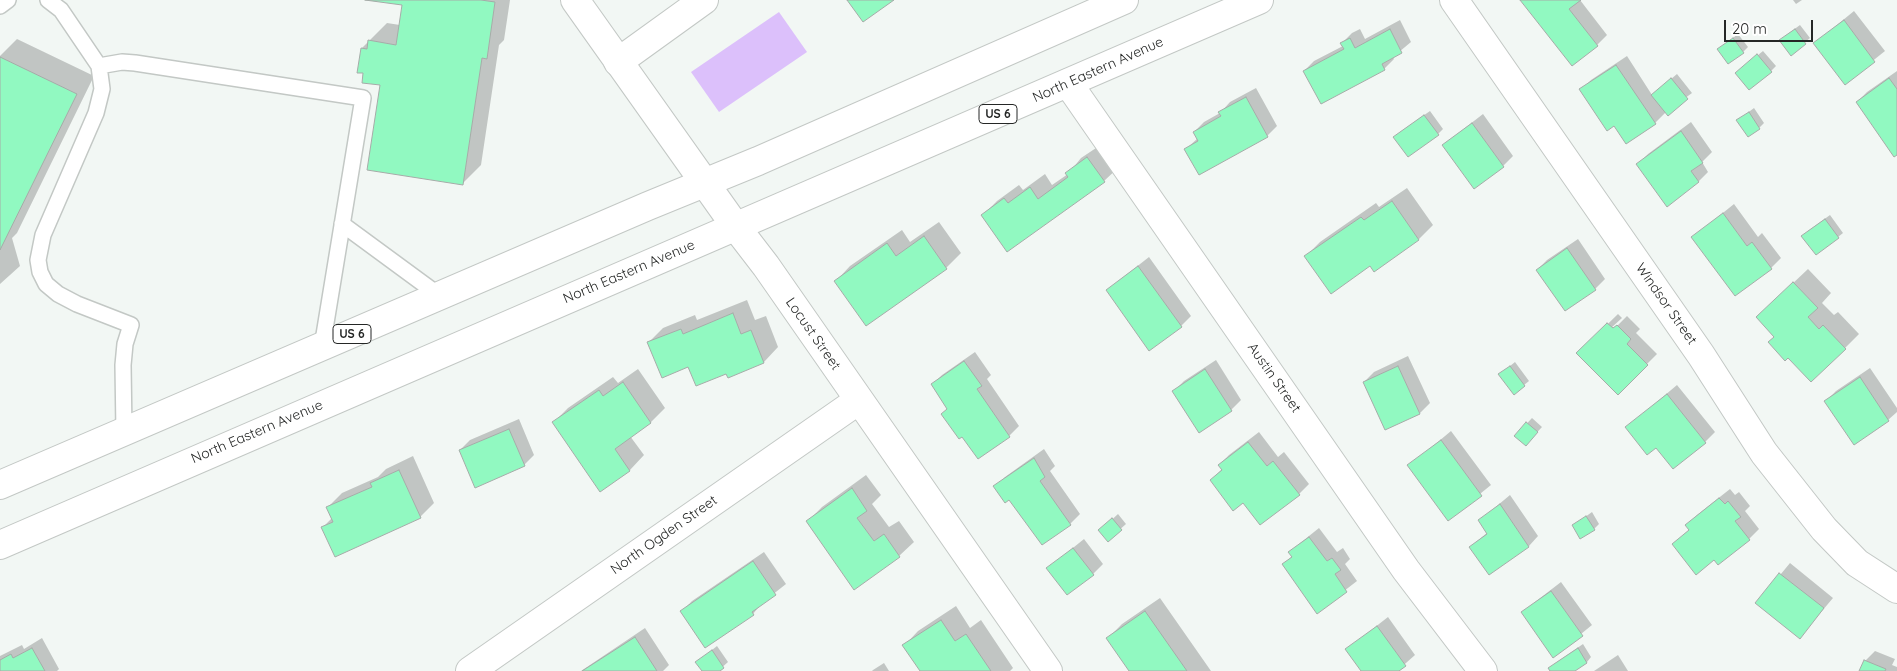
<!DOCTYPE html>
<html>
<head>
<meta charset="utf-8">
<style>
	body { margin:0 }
	#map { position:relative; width:1897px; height:671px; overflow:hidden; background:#f2f7f4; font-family:Quicksand,sans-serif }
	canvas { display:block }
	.scale { position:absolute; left:1724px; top:20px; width:89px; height:22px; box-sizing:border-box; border:2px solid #252726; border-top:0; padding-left:6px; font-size:15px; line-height:18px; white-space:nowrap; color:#252726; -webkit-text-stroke:4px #fff; paint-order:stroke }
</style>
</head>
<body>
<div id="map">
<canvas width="1897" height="671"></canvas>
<div class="scale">20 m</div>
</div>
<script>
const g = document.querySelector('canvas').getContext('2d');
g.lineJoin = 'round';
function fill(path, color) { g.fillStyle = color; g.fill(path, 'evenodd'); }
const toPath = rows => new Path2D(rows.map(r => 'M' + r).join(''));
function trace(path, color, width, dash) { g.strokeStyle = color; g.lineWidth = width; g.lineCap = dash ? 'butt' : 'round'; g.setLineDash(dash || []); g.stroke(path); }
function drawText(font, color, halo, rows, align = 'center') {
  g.font = font + ' Quicksand,sans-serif'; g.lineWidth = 5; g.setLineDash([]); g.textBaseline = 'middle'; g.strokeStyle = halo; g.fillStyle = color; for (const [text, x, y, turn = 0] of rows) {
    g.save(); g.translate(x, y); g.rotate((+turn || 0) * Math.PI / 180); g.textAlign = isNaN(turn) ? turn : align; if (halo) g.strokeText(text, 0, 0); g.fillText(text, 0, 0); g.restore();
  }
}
const green = toPath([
	[779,12,807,52,719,112,691,72]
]);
const shadow = toPath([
	[373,0,510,0,504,40,499,45,481,165,463,183,381,84,364,72,362,48,387,23,400,25,403,4],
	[1522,0,1580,0,1607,35,1597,45],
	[1793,0,1802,0,1796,4],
	[1854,11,1885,51,1845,83,1815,43],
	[1400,20,1411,42,1393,57,1394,59,1384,69,1304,71,1314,61,1343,46,1342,43,1352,33,1360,29,1365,39],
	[1800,25,1810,38,1791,54,1785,36],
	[1738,34,1748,47,1743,52,1718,49],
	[17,39,94,76,17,233,12,238,20,266,0,284,0,56],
	[1763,51,1776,66,1771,71,1742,68],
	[1627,56,1652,95,1677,74,1692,93,1666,112,1655,123,1614,125,1581,90,1591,80],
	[1897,71,1897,154,1857,102,1867,92],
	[1256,88,1277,126,1267,136,1186,149,1198,138,1194,132,1204,122,1220,113,1230,102],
	[1754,108,1764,123,1759,128,1738,120],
	[1430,111,1443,129,1438,134,1400,132],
	[1483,114,1513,156,1503,166,1443,145],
	[1691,122,1712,152,1702,162,1708,172,1698,182,1638,164,1648,154],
	[1102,144,1119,167,1104,181,1007,250,982,216,997,201,1019,185,1023,190,1045,174,1052,185,1068,174,1081,158],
	[1407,188,1433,225,1419,239,1370,265,1306,256,1320,242,1376,203,1379,207],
	[1734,204,1758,237,1762,233,1781,258,1771,268,1693,237],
	[1830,215,1843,233,1838,237,1808,231],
	[939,222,961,253,946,268,836,281,850,266,902,230,910,242],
	[1578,239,1605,279,1595,289,1565,310,1537,270,1547,260],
	[1149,257,1191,316,1181,326,1107,290],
	[1808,269,1831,293,1822,303,1834,315,1838,312,1859,334,1845,348,1775,337,1772,303],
	[747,300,755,320,766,316,778,347,764,362,729,376,727,372,689,366,649,342,663,328,695,315,697,320],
	[1618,314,1622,318,1611,328,1613,330,1627,316,1640,329,1636,333,1657,354,1618,393,1578,353],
	[975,352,991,375,987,379,1019,426,1009,436,978,457,932,385,942,375],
	[1408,356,1430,403,1420,413,1386,429,1364,382,1374,372],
	[1216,360,1241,400,1231,410,1174,391,1184,381],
	[1515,362,1529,381,1514,393,1500,374],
	[1870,368,1897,408,1897,412,1888,420,1854,443,1826,401,1836,391],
	[638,369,665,408,651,422,630,436,644,455,630,470,600,490,554,422,568,408,613,377,618,383],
	[1677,385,1715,432,1705,442,1656,446,1627,427],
	[1532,418,1542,427,1530,440,1515,436],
	[519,419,534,455,524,465,460,450,470,440],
	[1451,431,1491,485,1449,519,1409,466],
	[1259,432,1278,457,1284,452,1309,484,1299,494,1244,502,1211,480,1222,469,1219,465,1229,455],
	[1044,449,1055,466,1050,471,1080,514,1070,524,1010,498,995,487,1005,477],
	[413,456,434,503,420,517,323,527,332,518,327,508,342,493,378,477,386,469],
	[866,475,881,495,872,504,889,527,899,521,914,542,899,556,855,588,807,522,822,507],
	[1730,489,1735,495,1739,492,1750,506,1745,511,1759,529,1749,539,1718,563,1714,559,1673,544,1690,529,1687,525,1697,515],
	[1510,495,1538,536,1529,546,1489,573,1470,547,1488,532,1480,520],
	[1592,512,1599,524,1594,529,1574,525],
	[1118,514,1126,524,1108,540,1105,526],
	[1319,528,1337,552,1343,548,1350,559,1345,564,1357,581,1317,612,1283,565,1292,556,1289,552],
	[1084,539,1103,564,1093,574,1048,568],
	[764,552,786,584,762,603,753,614,682,611,692,601],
	[1790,563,1833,598,1800,637,1757,603],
	[1561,582,1592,625,1554,656,1522,612],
	[1160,598,1211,671,1131,671,1108,638,1122,624],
	[956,606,970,628,981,620,1013,668,1010,671,921,671,904,646,918,631],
	[1388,617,1415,655,1397,671,1362,671,1347,649],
	[645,628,669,665,663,671,581,671],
	[42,638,59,669,57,671,0,671,0,656,22,645,24,649],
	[1583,644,1591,657,1587,662,1573,671,1551,671,1550,669,1554,664],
	[717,646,728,662,718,671,703,671,697,662],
	[1875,651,1895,659,1892,665,1897,667,1897,671,1861,671,1865,661],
	[1618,655,1628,671,1594,671],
	[884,663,889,671,872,671,873,670]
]);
const building = toPath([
	[365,0,481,0,495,2,487,59,482,58,463,185,367,170,380,85,362,83,363,73,357,73,361,48,367,49,368,40,396,45,402,5,365,0],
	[847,0,894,0,863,22,847,0],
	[1520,0,1581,0,1569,9,1598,46,1572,66,1520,0],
	[1844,20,1875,62,1845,85,1813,43,1844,20],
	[1390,29,1402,53,1382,64,1385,70,1321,104,1303,71,1344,49,1340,43,1350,38,1355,48,1390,29],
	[1795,29,1806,44,1791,56,1779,40,1795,29],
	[1733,38,1744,53,1728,64,1717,49,1733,38],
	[1757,54,1772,72,1749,90,1735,73,1757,54],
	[0,57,77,94,0,250,0,57],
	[1616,65,1656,124,1626,144,1614,126,1607,131,1579,89,1616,65],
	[1671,78,1688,99,1668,116,1651,95,1671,78],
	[1889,78,1897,89,1897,155,1894,157,1856,102,1889,78],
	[1246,97,1268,137,1199,175,1184,149,1198,141,1193,132,1221,116,1218,112,1246,97],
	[1749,112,1760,129,1748,137,1736,120,1749,112],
	[1424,115,1439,135,1408,157,1393,137,1424,115],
	[1472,123,1504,167,1474,189,1442,145,1472,123],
	[1681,131,1703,163,1691,171,1699,182,1667,207,1636,164,1681,131],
	[1087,157,1105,182,1007,252,981,215,1004,198,1008,203,1030,187,1038,199,1068,177,1065,173,1087,157],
	[1392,201,1419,240,1374,272,1370,266,1331,294,1304,256,1361,217,1364,220,1392,201],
	[1723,213,1747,246,1752,242,1772,269,1735,296,1691,237,1723,213],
	[1825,219,1839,238,1816,255,1801,236,1825,219],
	[924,236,947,269,866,326,834,281,887,243,896,256,924,236],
	[1567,248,1596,290,1565,311,1536,270,1567,248],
	[1138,266,1182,327,1149,351,1106,290,1138,266],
	[1793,282,1818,308,1808,317,1819,329,1823,325,1846,349,1811,382,1788,358,1785,361,1768,342,1774,337,1756,317,1793,282],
	[733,313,741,334,751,330,764,363,728,378,726,374,696,386,688,367,662,378,647,342,681,329,683,334,733,313],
	[1607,323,1613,328,1617,325,1631,339,1627,344,1648,365,1618,395,1576,353,1607,323],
	[964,361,982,386,977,389,1010,437,978,459,962,437,959,439,941,414,947,409,931,384,964,361],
	[1398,366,1420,414,1385,430,1363,382,1398,366],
	[1510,366,1525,386,1514,395,1498,374,1510,366],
	[1205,369,1232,411,1199,433,1172,391,1205,369],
	[1860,377,1889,421,1854,445,1824,401,1860,377],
	[623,382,651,423,615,449,630,471,600,492,552,422,599,390,603,396,623,382],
	[1667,394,1706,443,1673,469,1656,448,1647,455,1625,427,1667,394],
	[1526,422,1538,432,1526,446,1514,436,1526,422],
	[509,429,525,466,475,488,459,450,509,429],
	[1441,440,1482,496,1448,521,1407,465,1441,440],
	[1248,442,1267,466,1273,461,1300,495,1260,525,1243,503,1233,511,1210,480,1222,470,1218,465,1248,442],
	[1034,458,1045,477,1040,481,1071,525,1042,545,1009,500,1005,503,993,486,1034,458],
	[399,470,421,518,335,557,321,527,333,522,326,507,372,487,370,483,399,470],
	[852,488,867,511,857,518,874,541,884,534,900,557,854,590,806,521,852,488],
	[1719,498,1725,504,1728,501,1741,517,1735,521,1750,540,1718,565,1714,560,1696,575,1672,544,1689,530,1685,525,1719,498],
	[1500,504,1529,547,1489,575,1469,547,1487,534,1478,520,1500,504],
	[1586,516,1595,530,1580,539,1572,525,1586,516],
	[1112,518,1122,530,1108,542,1098,530,1112,518],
	[1309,537,1327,561,1332,558,1341,570,1335,574,1347,592,1317,614,1282,564,1292,557,1288,552,1309,537],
	[1073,548,1094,575,1067,595,1046,568,1073,548],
	[753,561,776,595,752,612,754,615,705,648,680,611,753,561],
	[1779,573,1824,608,1800,639,1755,603,1779,573],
	[1551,591,1583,636,1553,658,1521,612,1551,591],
	[1145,611,1187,671,1129,671,1106,638,1145,611],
	[941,620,955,641,966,634,991,671,920,671,902,645,941,620],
	[1377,626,1406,666,1399,671,1361,671,1345,649,1377,626],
	[635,637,657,671,582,671,635,637],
	[32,648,45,671,0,671,0,660,11,654,13,658,32,648],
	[1578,648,1587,663,1575,671,1550,671,1548,668,1578,648],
	[712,650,724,668,720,671,702,671,695,662,712,650],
	[1864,660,1886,669,1885,671,1859,671,1864,660]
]);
const service = toPath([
	[48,0,61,10,99,66,102,89,96,113,43,235,38,260,40,272,46,284,58,294,77,304,131,325,125,344,123,365,124,432],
	[0,6,8,0],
	[99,66,122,62,135,63,363,98,322,347],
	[342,224,440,296]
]);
const minor = toPath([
	[1454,0,1701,355,1764,453,1824,529,1857,563,1897,589],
	[618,62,704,0],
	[1068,83,1406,570,1483,671],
	[736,227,766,266,1048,671],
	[470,671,859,400]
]);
const tertiary = toPath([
	[575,0,736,227]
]);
const primary = toPath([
	[0,485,648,206,758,161,1124,0],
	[0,545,1259,0]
]);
const shields = [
	[998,114,38],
	[352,334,38]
];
const shieldNames = [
	["US 6",998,114],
	["US 6",352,334]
];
const streetNames = [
	["North Eastern Avenue",1098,70,-24],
	["North Eastern Avenue",629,272,-23],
	["Windsor Street",1666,304,55],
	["Locust Street",813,334,55],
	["Austin Street",1274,378,55],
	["North Eastern Avenue",257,432,-23],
	["North Ogden Street",664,535,-35]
];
fill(green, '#dcc0fb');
fill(shadow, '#0003');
fill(building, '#91f9c1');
trace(building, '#a6aba8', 1);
trace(service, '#c3c8c5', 18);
trace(minor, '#c3c8c5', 30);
trace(tertiary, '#c3c8c5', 30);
trace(primary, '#c3c8c5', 30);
trace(service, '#fff', 15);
trace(minor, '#fff', 28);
trace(tertiary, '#fff', 28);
trace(primary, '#fff', 28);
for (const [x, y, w] of shields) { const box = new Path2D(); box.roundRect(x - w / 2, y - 9.5, w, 19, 4); g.fillStyle = '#fff'; g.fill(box); trace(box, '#252726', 1); }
drawText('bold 12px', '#252726', null, shieldNames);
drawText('14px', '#252726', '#fff', streetNames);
</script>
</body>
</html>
